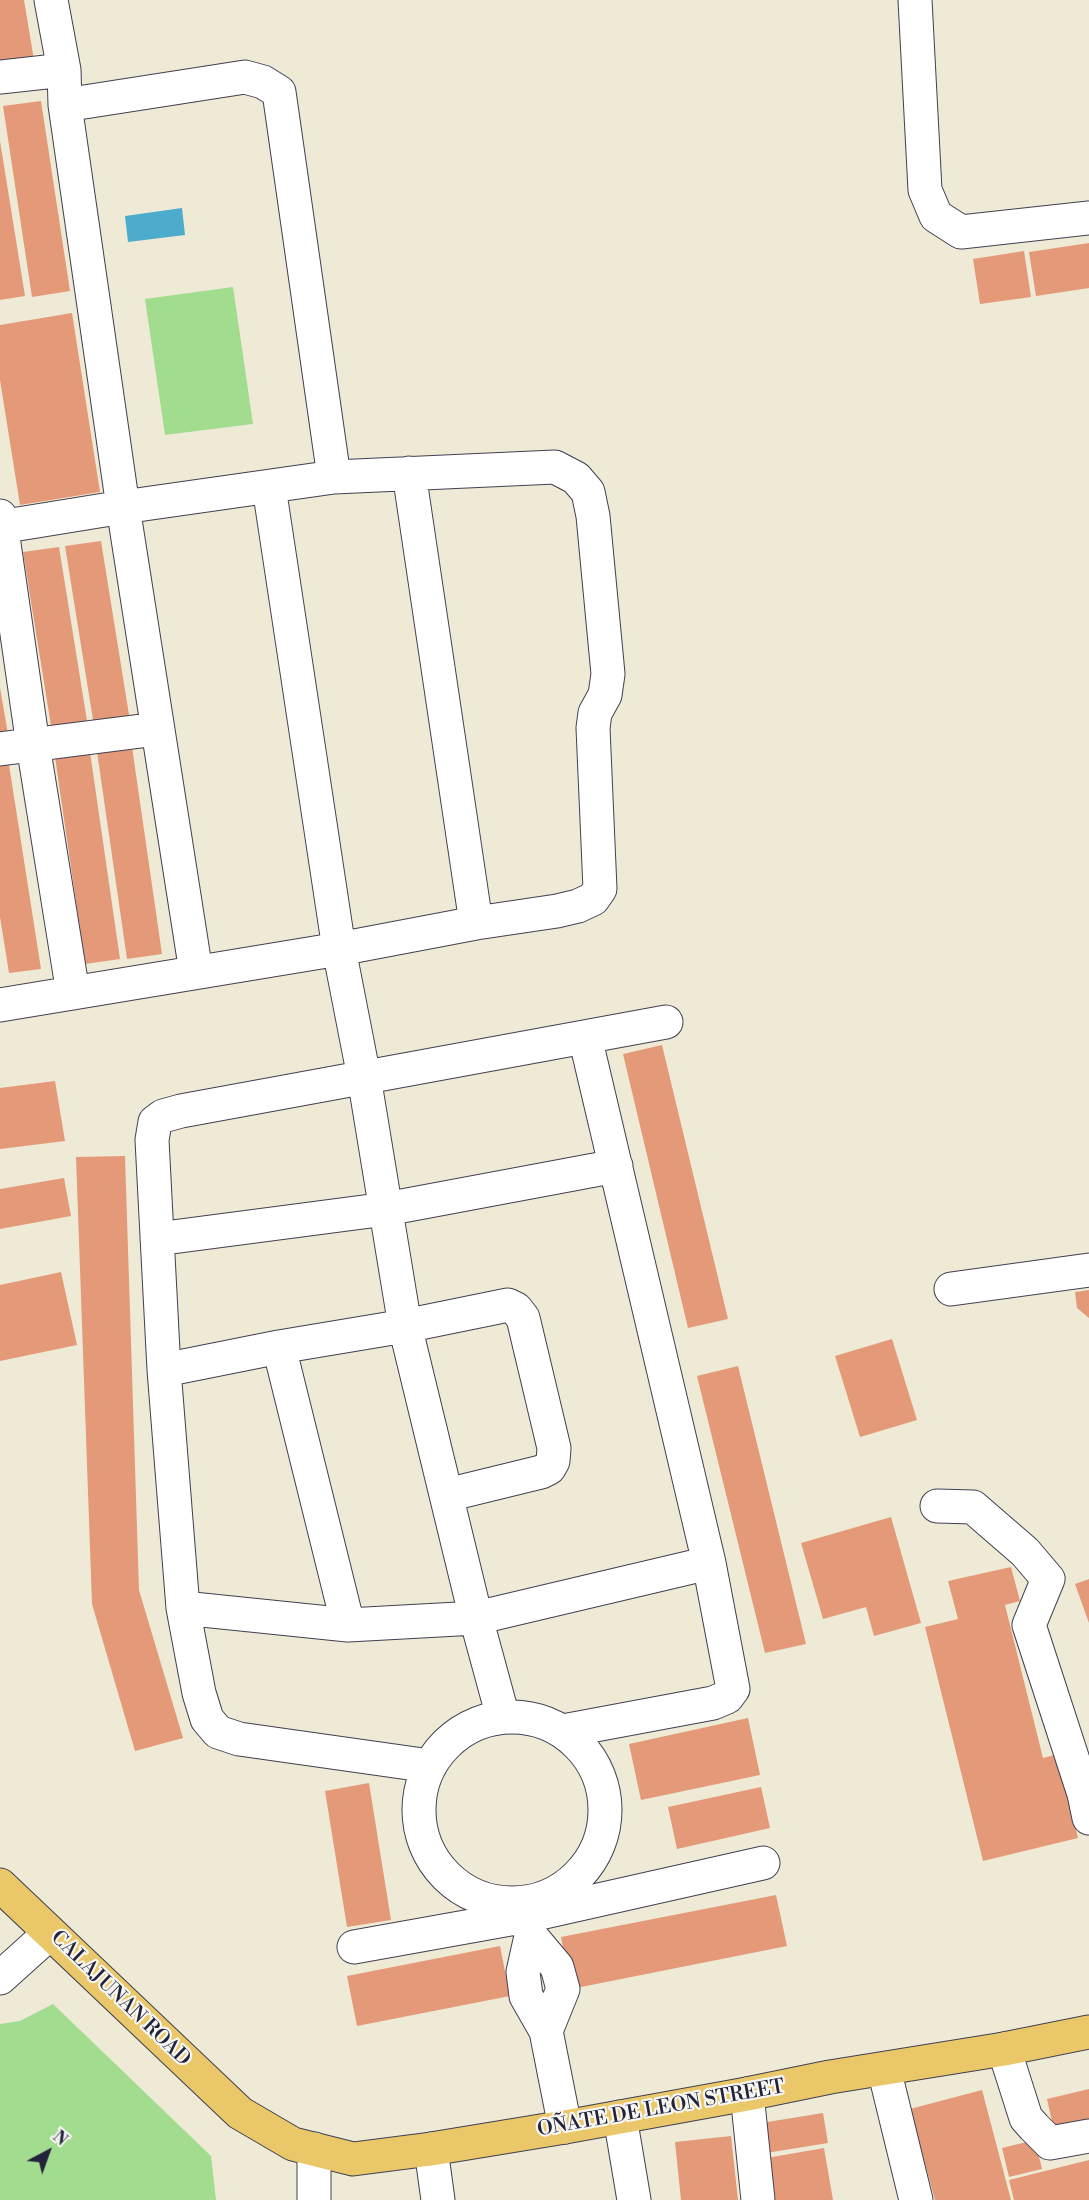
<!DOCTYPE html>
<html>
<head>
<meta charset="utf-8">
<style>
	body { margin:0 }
	#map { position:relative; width:1089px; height:2200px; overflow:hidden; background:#eeead5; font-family:"Libre Bodoni",serif }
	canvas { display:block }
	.north { position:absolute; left:18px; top:2122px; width:60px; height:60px; -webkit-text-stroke:4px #f6f6f2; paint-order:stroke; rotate:41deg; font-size:16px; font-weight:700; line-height:24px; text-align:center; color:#22223b }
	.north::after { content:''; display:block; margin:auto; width:21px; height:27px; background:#22223b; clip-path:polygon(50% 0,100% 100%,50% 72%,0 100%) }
</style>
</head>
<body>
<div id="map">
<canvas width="1089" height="2200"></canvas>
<div class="north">N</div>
</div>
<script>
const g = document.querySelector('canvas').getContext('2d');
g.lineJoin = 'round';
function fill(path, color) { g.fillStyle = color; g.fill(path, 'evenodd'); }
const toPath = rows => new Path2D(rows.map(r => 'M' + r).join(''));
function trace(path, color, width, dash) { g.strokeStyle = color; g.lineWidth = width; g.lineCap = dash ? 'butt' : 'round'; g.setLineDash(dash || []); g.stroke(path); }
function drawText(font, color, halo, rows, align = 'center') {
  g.font = font + ' "Libre Bodoni",serif'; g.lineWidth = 4.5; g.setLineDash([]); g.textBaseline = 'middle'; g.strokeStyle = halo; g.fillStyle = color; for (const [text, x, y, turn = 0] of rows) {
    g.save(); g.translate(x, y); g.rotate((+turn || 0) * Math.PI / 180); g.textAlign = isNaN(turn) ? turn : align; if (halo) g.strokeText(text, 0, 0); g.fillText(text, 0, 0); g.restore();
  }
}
const green = toPath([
	[233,287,253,424,165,435,145,299],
	[53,2004,211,2156,216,2200,0,2200,0,2024,20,2021]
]);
const water = toPath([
	[182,208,185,235,128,242,125,216]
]);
const building = toPath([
	[0,0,24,0,34,60,0,66],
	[41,101,70,291,32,297,3,106],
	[0,141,25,296,0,300],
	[1089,243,1089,288,1036,296,1029,252],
	[1024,251,1031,297,980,304,973,259],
	[72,313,100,492,20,505,0,380,0,325],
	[101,541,130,721,94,726,65,546],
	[59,547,88,727,52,732,23,552],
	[0,688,9,740,0,741],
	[132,747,162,954,127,959,97,752],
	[90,752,120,959,85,964,55,757],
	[9,765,41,969,9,973,0,917,0,766],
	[662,1045,728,1319,688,1328,623,1054],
	[55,1081,65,1141,0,1149,0,1088],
	[125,1156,139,1590,183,1738,135,1751,92,1604,76,1157],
	[64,1178,71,1216,0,1229,0,1189],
	[61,1272,77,1345,0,1361,0,1285],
	[1089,1290,1089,1318,1077,1308,1075,1292],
	[892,1339,917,1420,860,1437,835,1356],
	[738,1366,806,1644,765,1653,697,1376],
	[891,1517,921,1623,874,1636,866,1607,823,1619,801,1543],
	[1011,1567,1020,1601,1005,1605,1043,1758,1058,1754,1078,1838,983,1861,925,1627,958,1619,948,1581],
	[1089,1579,1089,1623,1075,1584],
	[748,1718,760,1775,641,1800,629,1744],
	[369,1783,391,1920,347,1927,325,1791],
	[761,1787,770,1828,677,1849,668,1807],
	[776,1895,787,1946,571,1989,561,1937],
	[500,1946,510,1996,357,2026,347,1976],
	[1089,2089,1089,2126,1055,2135,1047,2099],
	[982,2090,1011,2200,935,2200,910,2109],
	[823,2113,828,2143,760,2154,755,2124],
	[731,2136,738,2200,681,2200,675,2142],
	[1035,2140,1042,2169,1009,2177,1002,2148],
	[824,2148,833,2200,768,2200,761,2159],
	[1089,2160,1089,2200,1014,2200,1009,2180]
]);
const minor = toPath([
	[51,0,64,70,65,105,123,507,196,972],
	[915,0,925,190,936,216,961,232,1089,218],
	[0,77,64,70],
	[65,105,245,77,263,82,279,92,334,477],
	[409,473,476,923],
	[269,487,339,949,364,1077,405,1326,476,1618,503,1717],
	[0,516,33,745,73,993],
	[0,527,123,507,334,477,555,467,576,478,588,492,593,516,608,674,605,695,595,713,593,728,600,889,593,899,578,906,557,911,476,923,339,949,0,1005],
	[0,749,157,729],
	[157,1239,386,1209,616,1166],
	[951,1289,1089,1270],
	[279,1347,348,1625],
	[164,1370,279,1347,405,1326,508,1305,516,1309,523,1318,554,1448,553,1461,549,1468,541,1472,447,1495],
	[937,1506,973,1507,1025,1552,1048,1579,1029,1625,1084,1794,1089,1818],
	[183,1608,348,1625,476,1618,709,1563],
	'419 1810a93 93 0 1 1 186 0a93 93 0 1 1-186 0Z',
	[563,1731,713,1703,727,1697,733,1689,709,1563,585,1037],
	[430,1766,239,1739,218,1732,207,1719,199,1693,183,1608,164,1370,152,1140,155,1122,163,1116,181,1111,666,1022],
	[523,1903,531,1936,523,1972,526,1996,546,2031,565,2127],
	[531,1936,557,1967,563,1989,546,2031],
	[354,1947,527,1916,763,1863],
	[0,1978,50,1933],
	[1004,2049,1026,2118,1034,2127,1050,2143,1089,2136],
	[884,2069,916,2200],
	[747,2094,758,2200],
	[620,2117,634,2200],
	[431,2149,438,2200],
	[314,2200,314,2149]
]);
const major = toPath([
	[0,1885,240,2113,293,2144,353,2159,431,2149,565,2127,747,2094,830,2077,1004,2049,1089,2032]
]);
const streetNames = [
	["CALAJUNAN ROAD",120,1999,44],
	["OÑATE DE LEON STREET",661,2109,-10]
];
fill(green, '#a1dc8f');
fill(water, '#4daccc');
fill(building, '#e49a79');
trace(minor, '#414052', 35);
trace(major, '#414052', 35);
trace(minor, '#fff', 33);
trace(major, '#eac769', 33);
drawText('20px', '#22223b', '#f6f6f2', streetNames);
</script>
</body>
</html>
